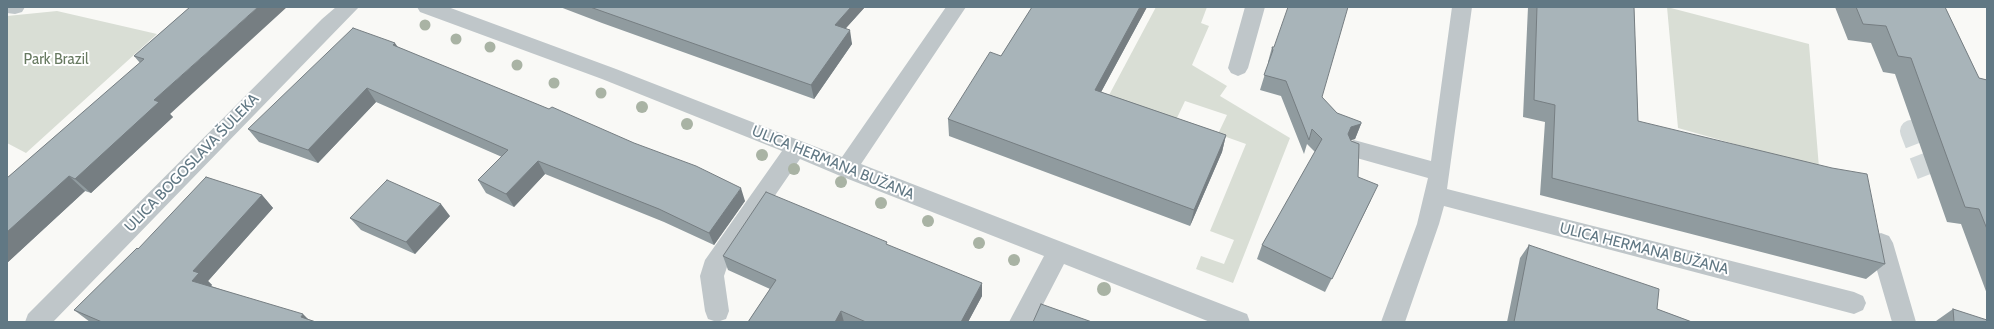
<!DOCTYPE html>
<html>
<head>
<meta charset="utf-8">
<style>
	body { margin:0 }
	#map { position:relative; width:1994px; height:329px; overflow:hidden; background:#f9f9f6; font-family:Cabin,sans-serif }
	canvas { display:block }
	.frame { position:absolute; inset:0; border:8px solid #617884; pointer-events:none }
</style>
</head>
<body>
<div id="map">
<canvas width="1994" height="329"></canvas>
<div class="frame"></div>
</div>
<script>
const g = document.querySelector('canvas').getContext('2d');
g.lineJoin = 'round';
function fill(path, color) { g.fillStyle = color; g.fill(path, 'evenodd'); }
const toPath = rows => new Path2D(rows.map(r => 'M' + r).join(''));
function trace(path, color, width, dash) { g.strokeStyle = color; g.lineWidth = width; g.lineCap = dash ? 'butt' : 'round'; g.setLineDash(dash || []); g.stroke(path); }
function drawText(font, color, halo, rows, align = 'center') {
  g.font = font + ' Cabin,sans-serif'; g.lineWidth = 4; g.setLineDash([]); g.textBaseline = 'middle'; g.strokeStyle = halo; g.fillStyle = color; for (const [text, x, y, turn = 0] of rows) {
    g.save(); g.translate(x, y); g.rotate((+turn || 0) * Math.PI / 180); g.textAlign = isNaN(turn) ? turn : align; if (halo) g.strokeText(text, 0, 0); g.fillText(text, 0, 0); g.restore();
  }
}
const green = toPath([
	[1156,7,1207,7,1201,23,1209,26,1192,65,1227,86,1220,96,1290,138,1233,283,1196,269,1201,256,1224,264,1234,240,1210,231,1246,144,1218,134,1227,115,1185,101,1176,120,1108,97],
	[1667,7,1809,44,1819,168,1678,128],
	[57,11,157,34,26,153,7,143,7,16]
]);
const minorTunnel = toPath([
	[1928,175,1911,131,1987,142]
]);
const minor = toPath([
	[7,7,25,7,22,12,15,14,7,13,7,7],
	[336,7,359,7,53,322,25,322,28,314,322,19,336,7],
	[417,7,448,7,616,69,842,157,946,7,966,7,861,164,1247,314,1250,322,1210,322,1064,264,1034,322,1009,322,1044,256,838,175,800,159,728,264,724,276,729,311,726,319,717,322,708,319,705,311,700,276,705,260,782,151,602,79,420,12,417,7],
	[1245,7,1265,7,1248,68,1245,73,1238,76,1231,73,1228,68,1245,7],
	[1452,7,1472,7,1447,189,1854,292,1863,296,1866,303,1863,310,1854,314,1444,206,1439,224,1405,322,1381,322,1417,224,1428,178,1346,155,1343,149,1346,143,1354,140,1431,161,1452,7],
	[1881,233,1889,236,1893,243,1916,322,1892,322,1869,243,1873,236,1881,233]
]);
const trees = [
	[425,25,5.5],
	[456,39,5.5],
	[490,47,5.5],
	[517,65,5.5],
	[554,83,5.5],
	[601,93,5.5],
	[642,107,6],
	[687,124,6],
	[762,155,6],
	[794,169,6],
	[841,182,6],
	[881,203,6],
	[928,221,6],
	[979,243,6],
	[1014,260,6],
	[1104,289,7]
];
const wall = toPath([
	[190,7,170,114,173,117,91,193,85,191,7,263,7,178,140,63,134,56],
	[560,7,865,7,846,28,852,44,814,99,602,23],
	[1032,7,1147,7,1101,92,1226,135,1222,152,1190,226,949,136,948,119,1001,56],
	[1528,7,1634,7,1638,121,1885,264,1866,279,1540,195,1545,122,1523,117],
	[1835,7,1945,7,1979,78,1987,80,1987,294,1961,224,1947,222,1895,74,1883,72,1871,43,1848,40],
	[398,47,745,201,714,245,664,222,545,174,514,207,486,193,478,180,502,157,376,102,318,163,259,142,248,129],
	[1272,47,1337,113,1361,124,1355,139,1350,140,1358,177,1371,200,1325,292,1257,259,1262,245,1315,152,1307,144,1304,154,1281,96,1260,90,1268,64,1268,62],
	[262,195,273,208,208,281,212,285,211,286,316,322,90,322,74,310,138,249],
	[450,216,415,254,361,230,350,218],
	[888,245,982,296,968,322,748,322,770,289,728,270,723,256],
	[1529,245,1657,309,1692,322,1507,322,1520,258],
	[1953,309,1987,322,1936,322,1936,321]
]);
const shadedWall = toPath([
	[258,7,287,7,170,114,173,117,91,193,75,179,154,100],
	[851,7,865,7,837,38,835,25],
	[1140,7,1147,7,1093,107,1095,90],
	[850,30,852,44,814,99,811,85],
	[395,43,404,56,393,45],
	[367,88,376,102,318,163,308,150],
	[1361,124,1355,139,1345,142,1348,134,1351,127],
	[1226,135,1222,152,1190,226,1194,210],
	[538,161,545,174,514,207,506,194],
	[69,176,85,191,7,263,7,232],
	[741,188,745,201,714,245,709,233],
	[262,195,273,208,208,281,212,285,205,292,192,281,193,271],
	[441,204,450,216,415,254,406,242],
	[982,283,982,296,968,322,961,322],
	[841,311,844,322,835,322],
	[303,314,311,322,301,317]
]);
const building = toPath([
	[190,7,258,7,154,100,159,102,75,179,69,176,7,232,7,178,144,59,134,56,190,7],
	[590,7,851,7,835,25,850,30,811,85,590,7],
	[1032,7,1140,7,1095,90,1226,135,1194,210,948,119,990,52,1001,56,1032,7],
	[1288,7,1348,7,1322,97,1337,113,1361,122,1361,124,1351,127,1348,134,1351,141,1359,144,1358,177,1378,185,1332,279,1262,245,1322,139,1312,129,1309,140,1286,81,1264,75,1273,50,1272,47,1274,47,1288,7],
	[1537,7,1634,7,1638,121,1832,168,1867,174,1885,264,1552,178,1555,105,1534,100,1537,7],
	[1856,7,1945,7,1979,78,1987,80,1987,229,1979,209,1965,207,1911,58,1898,56,1886,26,1863,24,1856,7],
	[353,28,395,43,393,45,549,109,552,107,634,143,696,166,741,188,709,233,659,209,538,161,506,194,478,180,508,150,367,88,308,150,248,129,353,28],
	[206,177,262,195,193,271,199,273,192,281,303,314,301,317,316,322,102,322,74,310,137,248,138,249,206,177],
	[387,180,441,204,406,242,350,218,387,180],
	[766,192,887,242,886,244,982,283,961,322,866,322,841,311,835,322,748,322,776,280,723,256,766,192],
	[1529,245,1659,289,1657,309,1692,322,1514,322,1529,245],
	[1041,304,1092,322,1033,322,1041,304],
	[1953,309,1987,320,1987,322,1954,322,1953,309]
]);
const parkNames = [
	["Park Brazil",56,60]
];
const streetNames = [
	["ULICA BOGOSLAVA ŠULEKA",192,163,-46],
	["ULICA HERMANA BUŽANA",833,163,22],
	["ULICA HERMANA BUŽANA",1644,249,14]
];
fill(green, '#d9ded5');
trace(minorTunnel, '#d3d9da', 22, [22, 11]);
fill(minor, '#bfc6c9');
g.fillStyle = '#a9b3a4';
for (const [x, y, r] of trees) { g.beginPath(); g.arc(x, y, r, 0, 2 * Math.PI); g.fill(); }
fill(wall, '#909b9f');
fill(shadedWall, '#767e82');
fill(building, '#a8b4b9');
trace(building, '#767e82', 1);
drawText('15px', '#687a61', '#fff', parkNames);
drawText('15px', '#617884', '#fff', streetNames);
</script>
</body>
</html>
